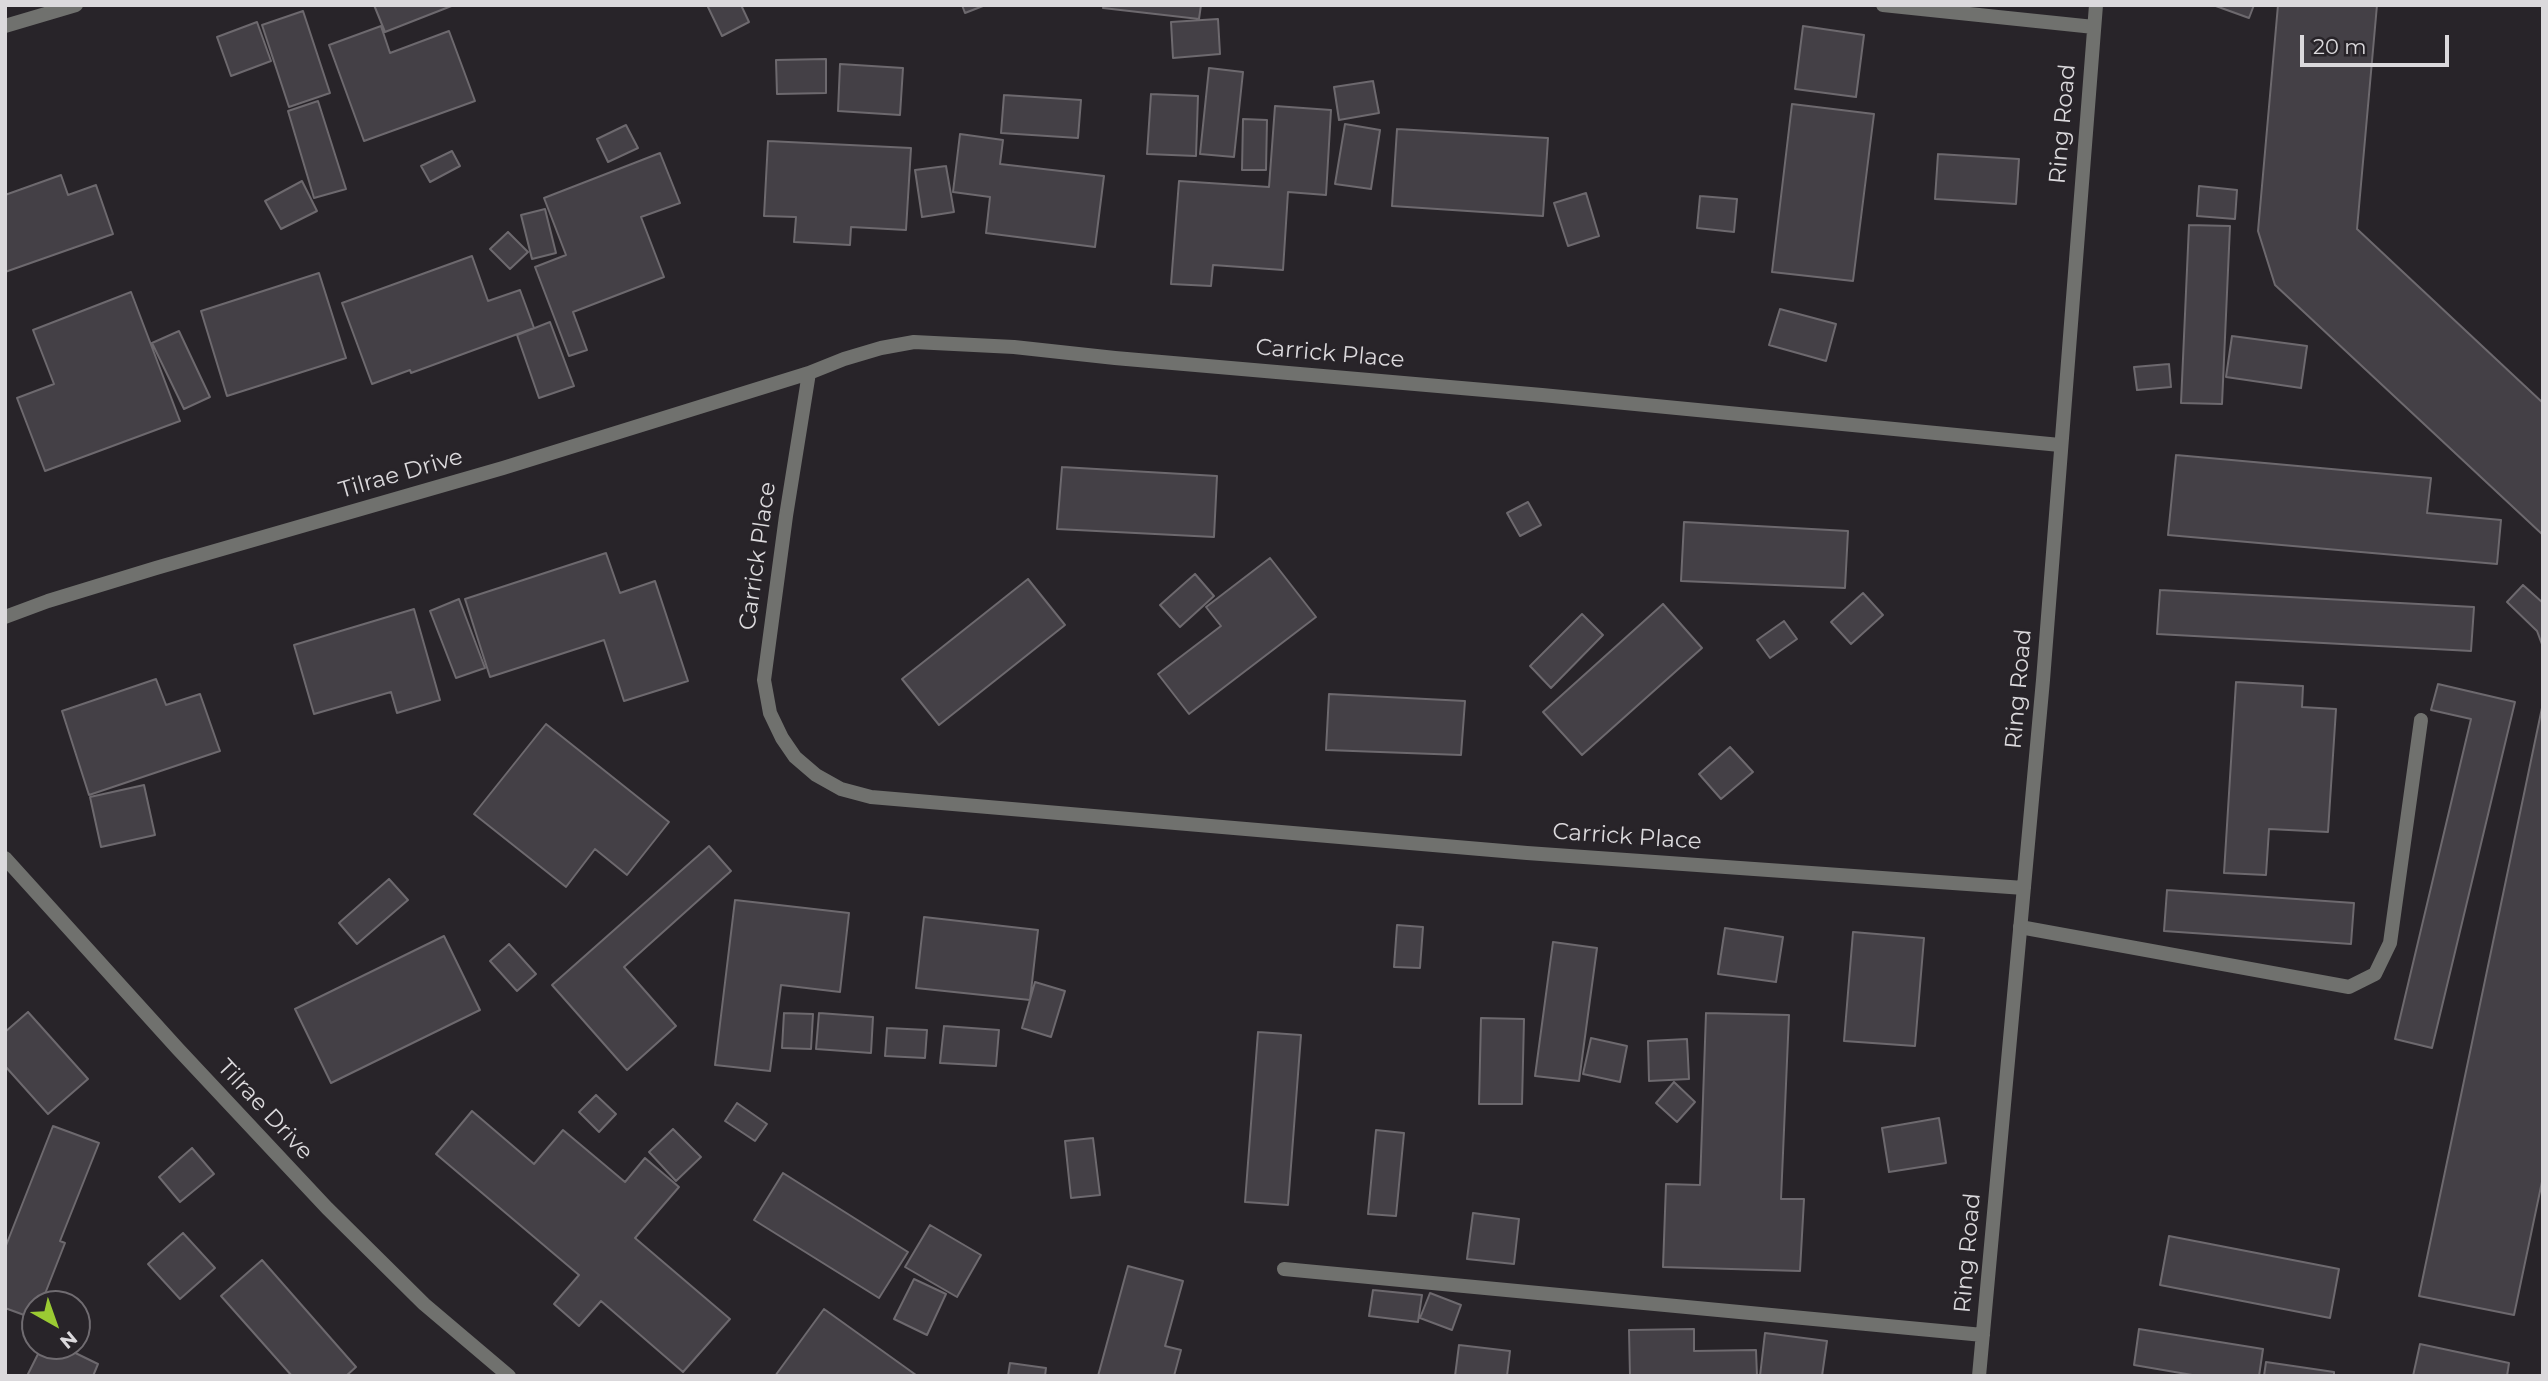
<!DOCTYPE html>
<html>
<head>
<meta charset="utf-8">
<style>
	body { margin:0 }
	#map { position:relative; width:2548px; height:1381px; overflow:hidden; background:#282429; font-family:Montserrat,sans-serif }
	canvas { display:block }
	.frame { position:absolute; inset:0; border:7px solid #dbd9dc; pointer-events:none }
	.north { position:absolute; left:21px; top:1290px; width:70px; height:70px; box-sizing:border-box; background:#282429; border:2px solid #706c71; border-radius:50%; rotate:140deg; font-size:19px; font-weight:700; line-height:28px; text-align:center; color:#dbd9dc }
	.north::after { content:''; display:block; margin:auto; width:24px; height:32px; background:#9bcb33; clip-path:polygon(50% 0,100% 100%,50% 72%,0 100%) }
	.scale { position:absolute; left:2300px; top:35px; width:149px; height:32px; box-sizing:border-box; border:4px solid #dbd9dc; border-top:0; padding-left:9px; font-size:21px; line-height:24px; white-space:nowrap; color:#dbd9dc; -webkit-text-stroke:5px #282429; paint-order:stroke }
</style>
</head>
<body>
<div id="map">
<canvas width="2548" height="1381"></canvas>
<div class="frame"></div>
<div class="north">N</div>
<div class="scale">20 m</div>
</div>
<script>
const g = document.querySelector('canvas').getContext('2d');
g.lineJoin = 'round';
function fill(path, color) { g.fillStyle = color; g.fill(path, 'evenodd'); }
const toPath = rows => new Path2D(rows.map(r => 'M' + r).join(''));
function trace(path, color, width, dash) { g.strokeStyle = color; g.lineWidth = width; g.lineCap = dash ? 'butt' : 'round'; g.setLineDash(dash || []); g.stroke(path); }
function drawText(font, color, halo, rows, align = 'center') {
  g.font = font + ' Montserrat,sans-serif'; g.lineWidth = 5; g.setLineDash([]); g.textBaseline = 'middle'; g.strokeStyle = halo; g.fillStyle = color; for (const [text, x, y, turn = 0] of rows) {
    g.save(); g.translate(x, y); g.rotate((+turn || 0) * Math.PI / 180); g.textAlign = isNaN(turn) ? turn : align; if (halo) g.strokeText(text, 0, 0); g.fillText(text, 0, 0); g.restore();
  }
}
const building = toPath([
	[374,5,454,5,385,32,374,5],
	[707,5,741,5,749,22,722,36,707,5],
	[962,5,983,5,983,6,965,13,962,5],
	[1104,5,1201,5,1199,19,1103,8,1104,5],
	[2213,5,2254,5,2249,18,2213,5],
	[2278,5,2377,5,2357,229,2543,403,2543,535,2275,285,2258,231,2278,5],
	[303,11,330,93,289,107,262,25,303,11],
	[1218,19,1220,54,1173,58,1171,22,1218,19],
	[257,22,271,61,231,76,217,37,257,22],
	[381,26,390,53,449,31,475,101,364,141,329,45,381,26],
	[1803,26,1864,35,1856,97,1795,89,1803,26],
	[826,59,826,93,777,94,776,60,826,59],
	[840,64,903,68,900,115,838,111,840,64],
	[1209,68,1243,72,1234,157,1200,154,1209,68],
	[1373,81,1379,113,1339,120,1334,87,1373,81],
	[1151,94,1198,96,1196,156,1147,154,1151,94],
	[1004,95,1081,100,1078,138,1001,133,1004,95],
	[318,101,346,189,314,198,288,111,318,101],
	[1792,104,1874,114,1853,281,1772,272,1792,104],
	[1275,106,1331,110,1326,195,1288,192,1283,270,1213,265,1211,286,1171,284,1179,181,1269,187,1275,106],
	[1243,119,1267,120,1266,170,1242,170,1243,119],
	[1345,124,1380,130,1371,189,1335,184,1345,124],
	[626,125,638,148,608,162,597,139,626,125],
	[1397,129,1548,138,1543,216,1392,206,1397,129],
	[960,134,1003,140,1000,164,1104,176,1095,247,986,233,990,197,953,192,960,134],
	[768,141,911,148,906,230,851,227,850,245,794,242,796,217,764,216,768,141],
	[452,151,460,166,430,182,421,166,452,151],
	[660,153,680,203,641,217,664,277,573,312,587,350,569,356,535,267,566,255,544,198,660,153],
	[1938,154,2019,159,2016,204,1935,199,1938,154],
	[946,166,954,212,922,217,915,170,946,166],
	[61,175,68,195,96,185,113,234,5,272,5,195,61,175],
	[302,181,317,211,281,229,265,201,302,181],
	[2199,186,2237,190,2235,219,2197,216,2199,186],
	[1586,193,1599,236,1568,246,1554,203,1586,193],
	[1700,196,1737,199,1734,232,1697,228,1700,196],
	[545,209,556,253,532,259,521,215,545,209],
	[2189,225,2230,226,2222,404,2181,403,2189,225],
	[508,232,528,252,510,269,490,249,508,232],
	[472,256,488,301,520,290,534,328,411,373,410,370,372,384,342,303,472,256],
	[319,273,346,358,227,396,201,311,319,273],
	[131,292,180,421,45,471,17,398,54,384,33,330,131,292],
	[1780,309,1836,324,1826,361,1769,345,1780,309],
	[550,322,574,386,539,398,517,335,550,322],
	[179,331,210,397,184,409,152,343,179,331],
	[2232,336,2307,346,2301,388,2226,377,2232,336],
	[2169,364,2171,387,2137,390,2134,367,2169,364],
	[2176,455,2431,478,2427,513,2501,520,2497,564,2168,535,2176,455],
	[1062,467,1217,476,1214,537,1057,529,1062,467],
	[1528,502,1541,525,1520,536,1507,513,1528,502],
	[1684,522,1848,531,1845,588,1681,581,1684,522],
	[606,553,620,593,655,581,688,681,624,701,604,640,490,677,465,599,606,553],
	[1270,558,1316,617,1189,714,1158,674,1221,626,1206,607,1270,558],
	[1195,574,1214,596,1180,627,1160,605,1195,574],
	[1028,579,1065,625,939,725,902,679,1028,579],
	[2523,585,2543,603,2543,647,2537,631,2507,602,2523,585],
	[2160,590,2474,607,2471,651,2157,634,2160,590],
	[1863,593,1883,615,1851,644,1831,622,1863,593],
	[459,599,485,668,456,678,430,611,459,599],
	[1663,604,1702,648,1582,755,1543,712,1663,604],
	[414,609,440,700,397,713,391,692,314,714,294,645,414,609],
	[1582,614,1603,635,1551,688,1530,666,1582,614],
	[1784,621,1797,639,1770,658,1757,640,1784,621],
	[156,679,166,705,200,694,220,751,89,795,62,711,156,679],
	[2236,682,2303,686,2302,707,2336,709,2328,832,2269,829,2266,875,2224,873,2236,682],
	[2438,684,2515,702,2432,1048,2395,1039,2471,719,2431,710,2438,684],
	[1329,694,1465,701,1461,755,1326,750,1329,694],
	[2543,703,2543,1177,2514,1315,2419,1296,2543,703],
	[546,724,669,822,627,875,595,849,566,887,474,814,546,724],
	[1730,747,1753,772,1721,799,1699,774,1730,747],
	[144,785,155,835,101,847,90,797,144,785],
	[709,846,731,871,624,967,676,1026,627,1070,552,985,709,846],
	[389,879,408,900,357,944,339,923,389,879],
	[2167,890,2354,903,2351,944,2164,931,2167,890],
	[735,900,849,913,840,992,781,985,770,1071,715,1065,735,900],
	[924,917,1038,930,1030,1000,916,988,924,917],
	[1397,925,1423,927,1420,968,1394,967,1397,925],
	[1725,928,1783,937,1776,982,1718,974,1725,928],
	[1853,932,1924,938,1915,1046,1844,1041,1853,932],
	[444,936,480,1010,331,1083,295,1009,444,936],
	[1553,942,1597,948,1579,1081,1535,1076,1553,942],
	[509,944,536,974,517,991,490,961,509,944],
	[1035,982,1065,991,1051,1037,1022,1028,1035,982],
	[28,1012,88,1079,48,1114,5,1066,5,1032,28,1012],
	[784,1013,813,1014,811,1049,782,1048,784,1013],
	[819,1013,873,1017,871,1053,816,1049,819,1013],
	[1706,1013,1789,1015,1781,1199,1804,1199,1800,1271,1663,1267,1666,1184,1700,1185,1706,1013],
	[1481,1018,1524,1019,1522,1104,1479,1104,1481,1018],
	[944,1026,999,1030,996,1066,940,1063,944,1026],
	[887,1028,927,1030,925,1058,885,1056,887,1028],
	[1258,1032,1301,1035,1288,1205,1245,1202,1258,1032],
	[1591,1038,1627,1046,1620,1082,1583,1074,1591,1038],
	[1687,1039,1689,1079,1649,1081,1648,1041,1687,1039],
	[1674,1082,1695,1102,1677,1122,1656,1103,1674,1082],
	[596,1095,616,1114,599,1132,579,1112,596,1095],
	[737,1103,767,1124,755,1141,725,1121,737,1103],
	[472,1111,534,1164,563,1130,625,1182,645,1158,679,1187,635,1238,730,1319,683,1372,601,1301,579,1326,554,1304,579,1275,436,1154,472,1111],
	[1939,1118,1946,1163,1889,1172,1882,1128,1939,1118],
	[53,1126,99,1143,60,1241,65,1243,41,1304,35,1304,35,1319,5,1308,5,1248,53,1126],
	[673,1129,701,1157,676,1181,649,1152,673,1129],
	[1376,1130,1404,1133,1396,1216,1368,1214,1376,1130],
	[1093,1138,1100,1195,1071,1198,1065,1141,1093,1138],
	[192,1148,214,1174,180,1202,159,1177,192,1148],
	[783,1173,908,1252,879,1298,754,1220,783,1173],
	[1473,1213,1519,1219,1514,1264,1467,1259,1473,1213],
	[930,1225,981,1255,957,1297,905,1267,930,1225],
	[183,1233,215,1268,180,1299,148,1264,183,1233],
	[2169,1236,2339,1269,2330,1318,2160,1285,2169,1236],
	[262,1260,356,1367,346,1376,292,1376,221,1296,262,1260],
	[1128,1266,1183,1281,1165,1346,1181,1350,1174,1376,1098,1376,1128,1266],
	[914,1279,946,1294,927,1335,894,1319,914,1279],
	[1373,1290,1422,1295,1418,1322,1369,1316,1373,1290],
	[1430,1293,1461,1305,1452,1330,1420,1318,1430,1293],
	[824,1309,916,1375,775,1376,824,1309],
	[1694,1329,1694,1351,1756,1350,1757,1376,1630,1376,1629,1330,1694,1329],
	[2139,1329,2263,1349,2259,1376,2198,1376,2134,1365,2139,1329],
	[1765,1333,1827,1341,1822,1376,1760,1376,1765,1333],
	[2420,1344,2509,1363,2507,1376,2413,1376,2420,1344],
	[1459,1345,1510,1351,1507,1376,1455,1376,1459,1345],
	[42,1346,61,1346,98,1364,93,1376,27,1376,42,1346],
	[2266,1362,2334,1372,2334,1376,2264,1376,2266,1362],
	[1010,1363,1046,1368,1045,1376,1008,1376,1010,1363]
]);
const lane = toPath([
	[2020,927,2349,987,2375,974,2390,943,2421,720]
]);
const street = toPath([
	[1883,5,2094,27],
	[5,26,76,5],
	[809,373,786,516,764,680,770,713,782,738,795,757,816,775,841,789,871,797,1527,853,2024,888],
	[5,617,48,601,156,568,503,468,809,373,844,359,881,348,914,342,1014,347,1115,358,1542,395,2060,445],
	[5,858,178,1049,327,1208,424,1304,509,1376],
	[1284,1269,1983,1335],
	[1979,1376,2043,680,2096,5]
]);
const streetNames = [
	["Ring Road",2063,124,-85],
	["Carrick Place",1330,354,5],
	["Tilrae Drive",401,474,-16],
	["Carrick Place",758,556,-82],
	["Ring Road",2019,689,-85],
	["Carrick Place",1627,837,4],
	["Tilrae Drive",265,1110,47],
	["Ring Road",1968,1253,-85]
];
fill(building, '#444046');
trace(building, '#6d696e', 2);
trace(lane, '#70716e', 14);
trace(street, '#70716e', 14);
drawText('23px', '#dbd9dc', '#282429', streetNames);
</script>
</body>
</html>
